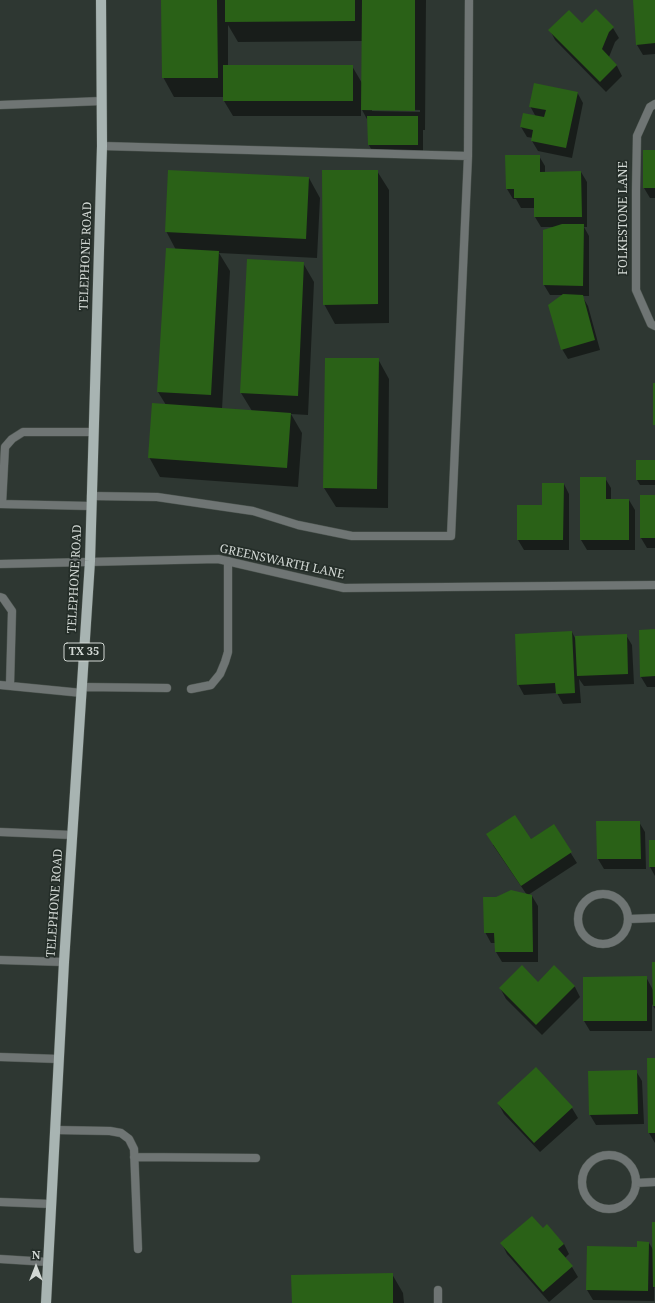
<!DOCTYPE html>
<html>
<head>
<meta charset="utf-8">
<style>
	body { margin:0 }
	#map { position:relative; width:655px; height:1303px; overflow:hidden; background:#2e3732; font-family:"Noto Serif",serif }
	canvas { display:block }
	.north { position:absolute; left:16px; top:1247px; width:40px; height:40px; -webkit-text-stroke:3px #242d28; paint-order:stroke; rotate:0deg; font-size:11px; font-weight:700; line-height:16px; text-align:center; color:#d2d8d4 }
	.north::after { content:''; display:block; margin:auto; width:14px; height:18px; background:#d2d8d4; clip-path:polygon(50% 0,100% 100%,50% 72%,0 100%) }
</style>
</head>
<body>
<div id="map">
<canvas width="655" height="1303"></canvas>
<div class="north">N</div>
</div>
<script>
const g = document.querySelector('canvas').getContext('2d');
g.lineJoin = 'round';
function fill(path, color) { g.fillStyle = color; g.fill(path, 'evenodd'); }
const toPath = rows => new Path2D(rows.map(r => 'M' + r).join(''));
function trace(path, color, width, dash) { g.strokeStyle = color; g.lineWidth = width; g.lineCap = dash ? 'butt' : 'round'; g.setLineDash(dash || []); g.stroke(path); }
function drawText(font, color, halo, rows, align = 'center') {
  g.font = font + ' "Noto Serif",serif'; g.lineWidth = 3.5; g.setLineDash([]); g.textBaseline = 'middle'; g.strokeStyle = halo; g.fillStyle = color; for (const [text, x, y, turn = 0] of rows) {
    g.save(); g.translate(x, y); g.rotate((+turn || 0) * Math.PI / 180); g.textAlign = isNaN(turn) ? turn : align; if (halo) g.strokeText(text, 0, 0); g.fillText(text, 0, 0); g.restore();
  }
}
const shadow = toPath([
	[162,0,426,0,425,130,423,130,423,155,374,155,369,145,368,121,361,108,361,116,233,116,224,101,224,97,174,97,163,77],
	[228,25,238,42,362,41,362,83,352,66,228,66],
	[372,109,420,110,420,112,372,111],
	[634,0,655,0,655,54,643,55,637,45],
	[596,10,613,28,619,38,615,42,609,57,617,66,622,76,606,92,555,40,550,30,582,24],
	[577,92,583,103,572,158,538,151,532,141,533,138,527,137,521,127,536,117,530,106],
	[644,151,655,151,655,198,650,198,644,188],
	[506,156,539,156,545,166,545,173,581,172,587,182,587,227,584,227,589,236,589,296,582,296,588,306,600,350,568,359,562,349,564,295,550,295,544,285,554,227,541,227,535,217,535,208,521,208,516,199,513,199,507,189],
	[377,171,389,190,389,323,335,324,324,304],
	[309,178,320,198,317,258,219,253,230,271,222,409,252,411,241,393,303,263,314,282,308,415,291,414,302,433,298,487,160,477,149,457,166,405,158,392,176,250,166,231],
	[326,359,378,359,389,379,388,508,336,507,324,488],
	[637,461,655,462,655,485,640,485,637,480],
	[605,478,611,488,611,500,629,500,635,510,635,550,587,550,581,540],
	[564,484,569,494,569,550,524,550,518,540,543,506],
	[655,496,655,548,647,548,641,538],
	[655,630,655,687,647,687,641,677],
	[572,632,576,640,626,635,632,645,634,684,584,686,579,679,581,703,563,704,557,693,524,695,518,684],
	[597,822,639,822,645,832,646,869,604,869,598,859],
	[553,825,577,863,528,895,532,896,538,906,538,962,502,962,496,952,496,943,491,943,485,932,527,895,493,845,530,840],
	[650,841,655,841,655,876,650,867],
	[655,963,655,1009,652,1004,652,1031,590,1031,584,1021,584,978,646,977,653,990],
	[554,967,575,987,580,997,542,1035,506,999,500,988,538,983],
	[655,1059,655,1143,649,1133],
	[636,1071,642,1081,644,1124,596,1125,590,1115,589,1072],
	[498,1103,572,1108,578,1118,540,1152,504,1114],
	[655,1223,655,1288,654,1286,654,1301,593,1300,587,1290,638,1248,649,1243,654,1251],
	[543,1230,564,1244,569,1254,565,1258,572,1267,578,1277,549,1302,507,1254,502,1244],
	[392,1274,403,1293,404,1303,293,1303]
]);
const building = toPath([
	[161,0,217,0,218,78,162,78],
	[225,0,355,0,355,21,225,22],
	[362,0,415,0,415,111,361,110],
	[633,0,655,0,655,43,636,45],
	[596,9,614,27,609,32,602,49,617,65,600,82,548,30,569,10,582,23],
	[223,65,353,65,353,101,223,101],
	[534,83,578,92,566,148,531,141,533,130,520,127,523,113,544,117,546,110,529,107],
	[367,116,418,116,418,145,368,145],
	[643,150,655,150,655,188,643,188],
	[505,155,540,155,540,172,581,171,582,217,534,217,534,198,514,198,514,189,506,189],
	[168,170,309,177,306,239,165,232],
	[322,170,378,170,378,304,323,305],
	[562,224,584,224,583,286,543,285,543,230],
	[166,248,219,251,211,395,157,392],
	[247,259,304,262,298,396,240,393],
	[563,294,583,295,595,340,561,350,548,305],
	[325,358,379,358,377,489,323,488],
	[653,383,655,383,655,425,653,425],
	[152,403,291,413,287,468,148,458],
	[636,460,655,460,655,480,636,480],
	[580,477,606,477,606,499,629,499,629,540,580,540],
	[542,483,564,483,563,540,517,540,517,505,542,505],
	[640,495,655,495,655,538,640,538],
	[655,629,655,676,640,677,639,630],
	[572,631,575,693,556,694,555,683,517,685,515,634],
	[627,634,628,674,577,676,575,636],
	[515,815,531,839,554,824,572,852,521,886,486,834],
	[596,821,640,821,641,859,597,859],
	[649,840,655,840,655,867,649,867],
	[511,890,532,895,533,952,495,952,494,933,484,933,483,897,496,897],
	[652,962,655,962,655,1006,653,1006],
	[522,965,538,982,554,965,575,986,536,1025,499,988],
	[647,976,647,1021,583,1021,583,977],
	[647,1058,655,1058,655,1133,648,1133],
	[536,1067,573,1107,534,1143,497,1103],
	[637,1070,638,1114,589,1115,588,1071],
	[532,1216,543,1228,547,1224,564,1244,558,1249,573,1266,543,1292,500,1243],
	[652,1222,655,1222,655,1287,653,1287],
	[637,1241,649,1242,648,1291,586,1290,587,1246,637,1247],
	[393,1273,393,1303,292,1303,291,1275]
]);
const service = toPath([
	[0,504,91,506],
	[2,504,5,447,12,439,23,432,93,432],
	[0,597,3,598,12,611,10,685],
	[0,685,82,693],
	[82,687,167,688],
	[191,689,211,685,220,674,225,662,228,652,228,561],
	[0,832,72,835],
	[0,1057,59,1059],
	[55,1130,110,1131,121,1133,129,1139,134,1149,138,1249],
	[134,1157,256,1158],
	[0,1259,48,1262],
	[438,1290,438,1303]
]);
const minor = toPath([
	[655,104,650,107,637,136,636,190,636,290,651,324,655,326],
	[0,105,102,101],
	[102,146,468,156],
	[91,496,157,497,253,511,298,525,352,536,451,536,468,156,469,0],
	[0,564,218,559,344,588,655,585],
	'578 919a25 25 0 1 1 50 0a25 25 0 1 1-50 0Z',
	[629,919,655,918],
	[0,960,64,962],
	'582 1182a27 27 0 1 1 54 0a27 27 0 1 1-54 0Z',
	[636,1183,655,1182],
	[0,1202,51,1204]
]);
const primary = toPath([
	[46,1303,64,962,90,561,102,146,101,0]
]);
const shields = [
	[84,652,40]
];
const shieldNames = [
	["TX 35",84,652]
];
const streetNames = [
	["FOLKESTONE LANE",624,218,-90],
	["TELEPHONE ROAD",86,256,-88],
	["GREENSWARTH LANE",282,562,12],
	["TELEPHONE ROAD",75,579,-87],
	["TELEPHONE ROAD",55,903,-86]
];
fill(shadow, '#0007');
fill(building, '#2a6117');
trace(service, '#4c544f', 9);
trace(minor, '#4c544f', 9);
trace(primary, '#4c544f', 11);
trace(service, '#6f7574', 8);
trace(minor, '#6f7574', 8);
trace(primary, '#a8b4b2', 10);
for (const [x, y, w] of shields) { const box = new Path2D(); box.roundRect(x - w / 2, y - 9, w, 18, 3); g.fillStyle = '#242d28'; g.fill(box); trace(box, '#d2d8d4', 1); }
drawText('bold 11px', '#d2d8d4', null, shieldNames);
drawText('12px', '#d2d8d4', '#242d28', streetNames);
</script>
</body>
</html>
